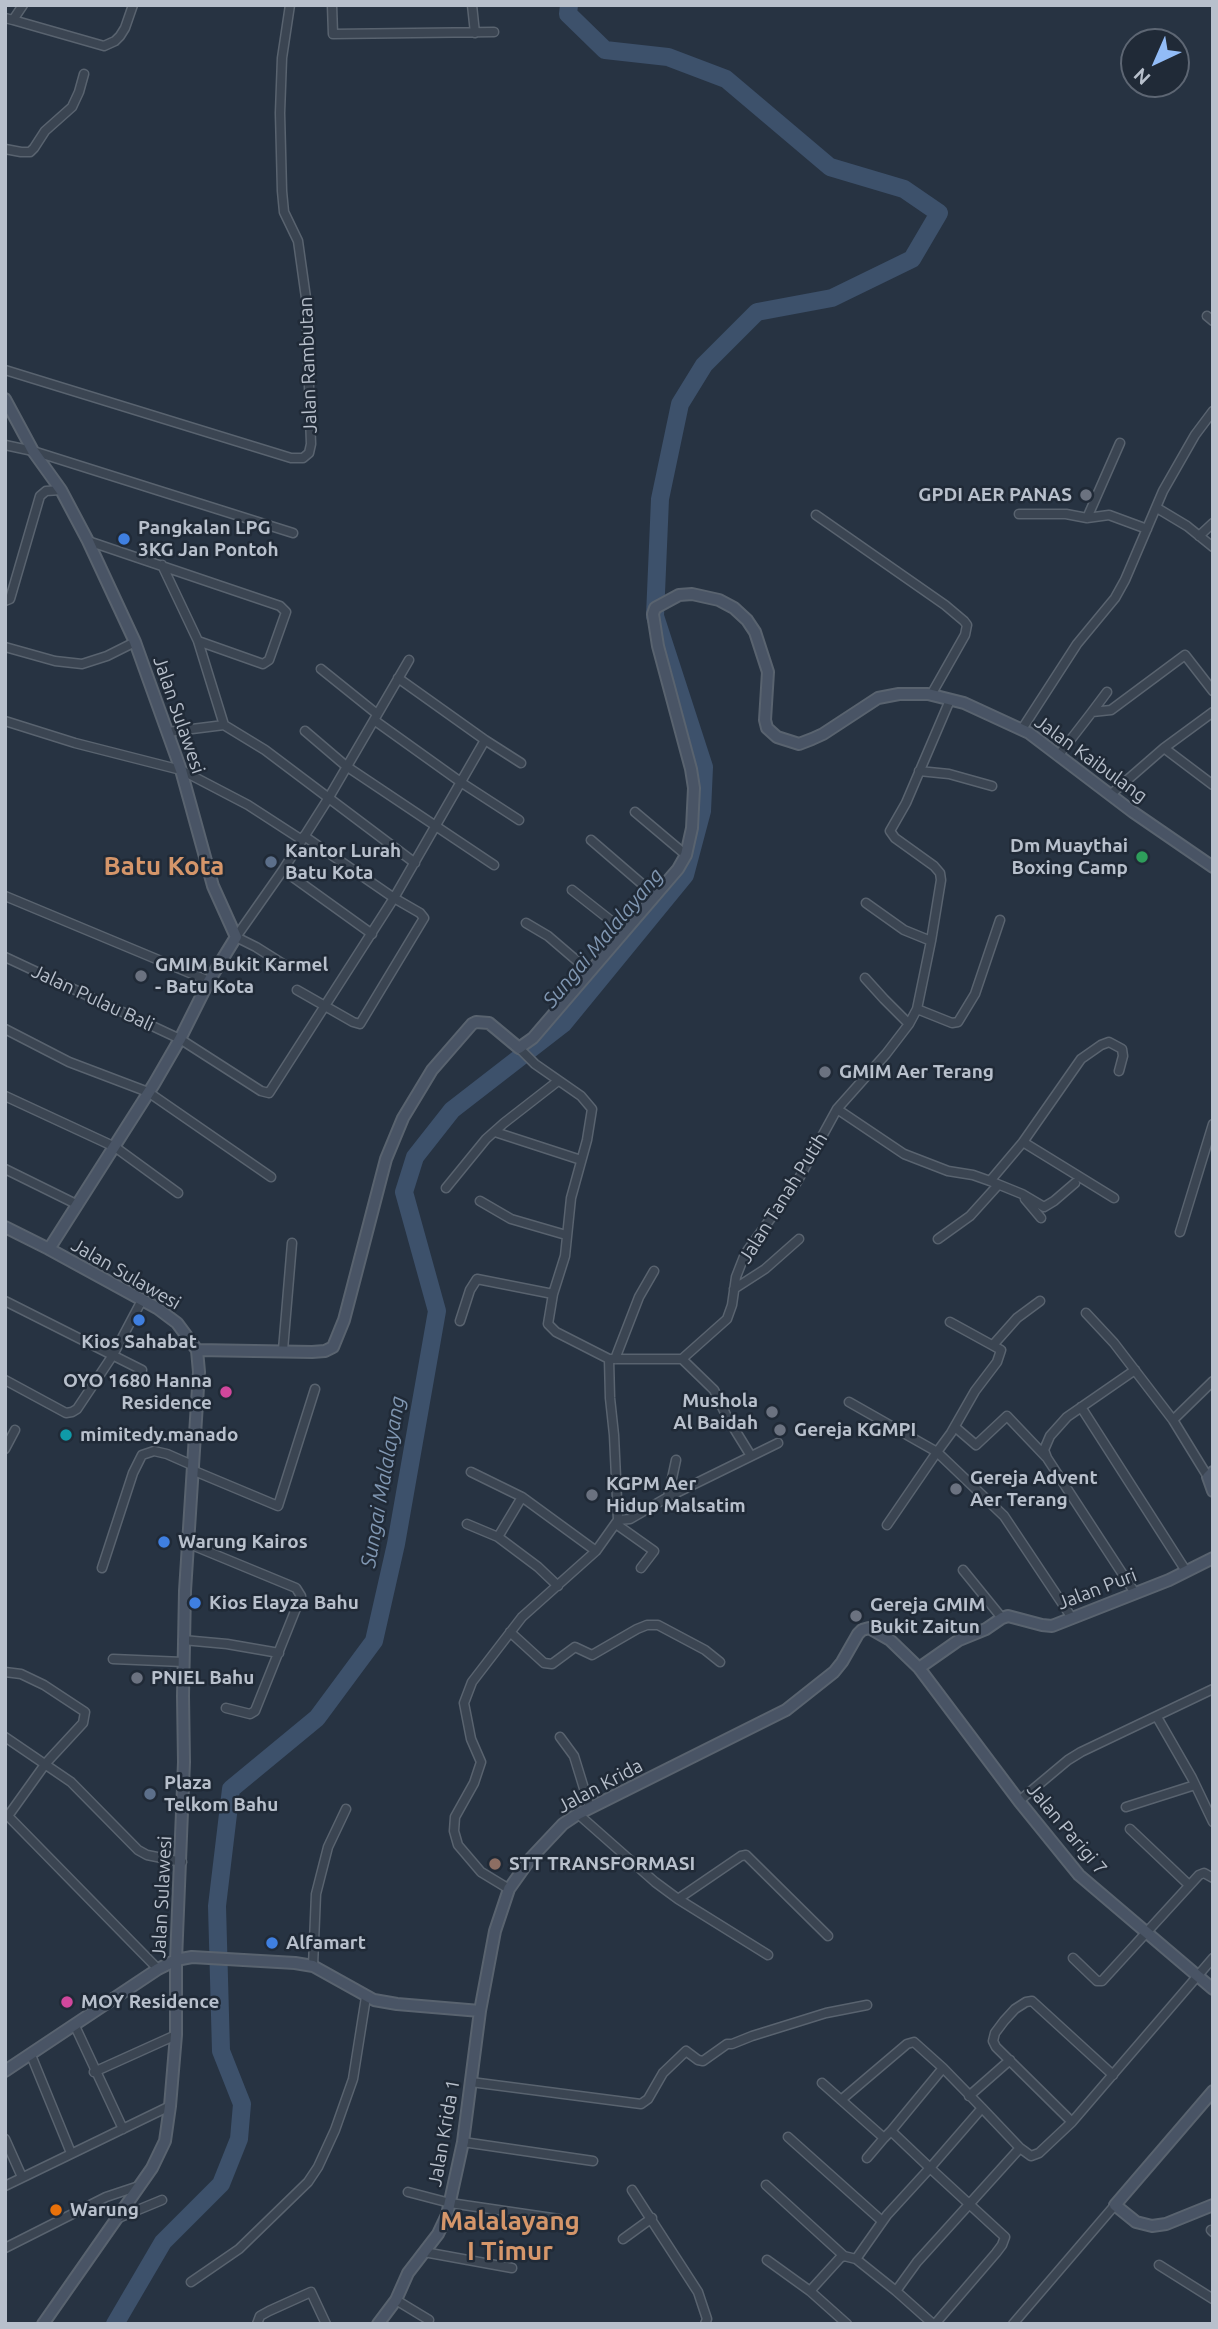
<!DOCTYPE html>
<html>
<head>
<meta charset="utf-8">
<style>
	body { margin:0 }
	#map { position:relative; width:1218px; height:2329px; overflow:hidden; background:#273342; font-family:Ubuntu,sans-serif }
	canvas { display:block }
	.frame { position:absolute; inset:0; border:7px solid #b8c0cc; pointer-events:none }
	.north { position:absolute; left:1120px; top:28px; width:70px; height:70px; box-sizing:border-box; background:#202a37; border:2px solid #5d6673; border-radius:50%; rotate:224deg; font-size:19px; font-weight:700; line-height:28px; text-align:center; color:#b8c0cc }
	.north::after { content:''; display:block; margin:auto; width:24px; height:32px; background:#92bcf7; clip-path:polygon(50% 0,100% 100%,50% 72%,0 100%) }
</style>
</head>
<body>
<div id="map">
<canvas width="1218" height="2329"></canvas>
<div class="frame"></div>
<div class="north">N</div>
</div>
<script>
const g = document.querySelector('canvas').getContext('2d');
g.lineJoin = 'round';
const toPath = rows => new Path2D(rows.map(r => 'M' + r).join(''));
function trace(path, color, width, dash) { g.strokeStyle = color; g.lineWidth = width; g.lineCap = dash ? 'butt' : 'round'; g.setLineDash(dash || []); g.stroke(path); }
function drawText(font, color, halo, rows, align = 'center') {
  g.font = font + ' Ubuntu,sans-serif'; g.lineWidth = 5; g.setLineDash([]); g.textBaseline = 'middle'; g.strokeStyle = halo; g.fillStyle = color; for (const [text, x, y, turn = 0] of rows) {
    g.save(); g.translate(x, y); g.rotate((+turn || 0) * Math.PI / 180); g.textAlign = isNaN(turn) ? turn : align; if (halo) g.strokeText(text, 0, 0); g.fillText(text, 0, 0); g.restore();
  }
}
const river = toPath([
	[115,2324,163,2242,221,2184,239,2139,242,2104,221,2051,217,1906,231,1789,317,1718,374,1641,396,1544,437,1311,404,1192,415,1157,452,1110,563,1024,685,875,702,811,704,767,655,616,660,499,680,404,704,365,757,312,832,298,912,259,939,213,904,189,830,167,726,79,668,57,605,50,568,14,569,5]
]);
const street = toPath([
	[332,5,333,34,494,32],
	[472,5,475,33],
	[5,18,13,20,23,5],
	[13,20,104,46,115,41,120,36,125,28,133,5],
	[5,149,21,152,30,152,34,148,45,131,72,107,79,92,84,74],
	[1207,316,1213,321],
	[5,370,291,458,303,458,309,453,311,444,306,298,298,241,284,212,282,191,280,113,282,58,290,5],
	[5,445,33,451,293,533],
	[1157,508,1187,526,1213,547],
	[1019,514,1066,514,1087,518,1109,515,1147,529],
	[816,515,945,605,964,621,967,625,965,635,931,695],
	[1087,518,1120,443],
	[1199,536,1213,523],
	[88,541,280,606,286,612,269,660,263,664,198,641],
	[162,565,198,641,224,725,265,750,415,863],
	[5,601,10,599,40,496,46,491,61,490],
	[5,647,55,661,82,664,107,656,135,642],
	[321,669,377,714],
	[398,678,485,740],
	[1092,712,1107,692],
	[374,720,462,783,519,820],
	[5,721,75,743,181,770,248,805,302,840],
	[1022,729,1077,644,1115,598,1125,580,1163,491,1195,435,1213,411],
	[305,731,346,766,494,865],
	[168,732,224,725],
	[1164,748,1213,785],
	[1058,756,1092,712,1111,710,1185,655,1213,691],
	[919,771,949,774,992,786],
	[1110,795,1164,748,1213,712],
	[635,812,686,855],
	[591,840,656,896],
	[283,870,372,934],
	[572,890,624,931],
	[5,896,209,981],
	[866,903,904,930,931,941],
	[526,923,548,936,590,972],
	[5,957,180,1039,261,1091,269,1093,394,898,485,740,521,763],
	[283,964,256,947,236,937,283,870,328,799,409,660],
	[865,978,884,999,909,1024],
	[297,990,353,1022,360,1024,424,918,420,913,394,898,304,836],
	[917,1009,952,1023,958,1022,975,994,1000,920],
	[5,1029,69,1062,148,1092,271,1177],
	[519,1048,535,1064,581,1096,592,1109,587,1140,571,1198,565,1256,553,1294,548,1324,556,1332,609,1359],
	[5,1096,115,1147,178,1193],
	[837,1109,904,1154,948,1171,973,1175,990,1181,1023,1142,1114,1198],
	[495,1132,581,1160],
	[1023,1142,1081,1059,1101,1045,1109,1042,1122,1049,1123,1056,1119,1071],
	[5,1169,78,1205],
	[990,1181,1022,1194,1044,1207,1054,1201,1075,1183],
	[446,1188,486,1139,504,1123,558,1081],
	[1025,1199,1041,1218],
	[480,1201,511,1219,566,1235],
	[1180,1232,1213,1124],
	[938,1239,970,1216,998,1185],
	[734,1289,765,1269,799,1239],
	[5,1301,142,1370],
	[1086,1313,1114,1343,1173,1420,1208,1477],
	[460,1321,470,1290,477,1279,553,1294],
	[950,1322,1001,1350,997,1362,975,1391,951,1433,937,1452,1004,1516,1072,1618],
	[993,1345,1017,1318,1040,1301],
	[283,1350,292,1243],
	[615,1359,639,1297,654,1271],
	[682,1359,714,1390,727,1417,751,1456],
	[1135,1370,1067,1417,1050,1436,1044,1450,1047,1458,1135,1593],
	[5,1380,66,1413,72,1412,77,1409,113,1355,142,1300],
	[849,1402,937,1452,887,1525],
	[1081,1407,1186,1571],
	[1173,1420,1213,1381],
	[955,1427,976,1445,1007,1416,1046,1457],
	[5,1449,15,1430],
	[192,1470,278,1506,315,1389],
	[471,1472,522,1497],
	[668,1497,778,1443],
	[618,1520,614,1435,610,1398,609,1359,682,1359,727,1319,732,1305,736,1277,745,1254,797,1182,837,1109,886,1054,909,1024,917,1009,931,941,941,880,940,873,934,866,895,838,890,831,906,803,950,700],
	[467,1524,498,1537],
	[616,1524,654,1551,641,1568],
	[187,1543,296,1588,301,1596,255,1711,250,1714,226,1708],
	[102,1568,133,1473,142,1455,154,1451,167,1454,192,1465],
	[963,1570,1002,1618],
	[558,1586,538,1567,498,1537,522,1497,596,1551],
	[510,1632,544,1663,552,1664,575,1647,592,1655,637,1629,647,1625,658,1625,705,1650,720,1662],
	[183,1640,227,1644,279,1653],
	[113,1659,183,1662],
	[5,1672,21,1674,44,1685,85,1712,83,1723,46,1763,8,1816,5,1814],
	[1157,1717,1192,1778,1213,1822],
	[5,1737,71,1782,138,1850,147,1855,182,1862],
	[560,1737,574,1756,590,1808],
	[1019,1801,1068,1760,1081,1752,1213,1689],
	[1126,1807,1195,1785],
	[578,1814,655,1882,678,1899,741,1856,746,1855,828,1936],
	[8,1816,158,1969],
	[1130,1829,1189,1885],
	[509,1889,481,1872,458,1845,454,1831,455,1817,474,1783,481,1762,471,1739,464,1703,472,1682,522,1617,596,1551,618,1520,630,1519,668,1497,676,1460],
	[678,1899,768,1955],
	[1073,1958,1097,1981,1102,1981,1199,1875,1204,1873,1213,1878],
	[313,1966,316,1894,328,1847,346,1809],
	[75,2026,123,2129],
	[31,2055,71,2153],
	[94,2072,176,2035],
	[471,2082,641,2104,648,2099,663,2073,686,2051,698,2060,703,2061,727,2044,732,2044,752,2036,826,2013,867,2005],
	[822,2083,884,2138,891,2131],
	[969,2096,1010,2060],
	[841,2100,907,2044,914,2042,943,2068,982,2108],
	[1072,2122,996,2047,993,2041,995,2033,1004,2021,1015,2009,1026,2002,1032,2001,1113,2075],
	[788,2137,882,2221],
	[5,2139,22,2177],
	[463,2142,593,2161],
	[867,2158,884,2138],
	[766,2185,844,2256],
	[5,2186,170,2106],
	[632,2190,698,2292,707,2319,705,2324],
	[408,2192,450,2203,559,2219],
	[116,2219,162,2200],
	[1211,2230,1213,2232],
	[623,2239,652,2218],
	[5,2248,106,2197,139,2186],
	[424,2252,512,2268],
	[856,2259,887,2215,930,2168,891,2131,943,2068],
	[767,2260,810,2291],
	[1159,2265,1213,2299],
	[191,2282,239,2249,308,2182,318,2167,335,2130,353,2079,366,1997],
	[396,2300,429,2320],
	[257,2324,260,2316,269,2311,311,2292,326,2324],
	[847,2324,810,2291,840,2258,844,2256,856,2259,896,2291],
	[933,2324,896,2291,917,2262,1020,2148,1031,2156,1039,2153,1072,2122,1213,1958],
	[935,2324,996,2253,1002,2245,1005,2237,930,2168,982,2108,1020,2148],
	[1013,2324,1115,2205]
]);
const secondary = toPath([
	[5,399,33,451,61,490,88,541,135,642,181,770,213,886,236,937,209,981,180,1039,154,1084,49,1249,157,1308,177,1323,197,1350,199,1372,185,1591,183,1696,184,1762,176,1960,176,2035,170,2106,165,2141,152,2168,43,2324],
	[5,1227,49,1249],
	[197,1350,312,1352,325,1351,333,1347,344,1320,386,1159,403,1118,432,1070,472,1024,476,1022,489,1023,519,1048,533,1038,678,869,686,855,692,828,694,788,691,769,658,646,653,614,655,608,679,595,692,594,719,600,734,608,747,620,755,632,768,672,765,720,767,728,777,737,799,744,812,739,823,734,878,698,899,694,928,694,964,703,1029,733,1133,812,1213,867],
	[1213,1472,1208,1477,1213,1491],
	[919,1668,959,1640,986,1629,1002,1618,1008,1616,1042,1625,1052,1626,1169,1580,1213,1558],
	[5,2071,158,1969,176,1960,192,1957,295,1963,313,1966,374,2000,397,2004,480,2011,495,1931,509,1889,531,1858,563,1824,578,1814,786,1710,834,1672,842,1662,858,1634,862,1630,869,1628,890,1640,919,1668,1019,1801,1079,1875,1213,1989],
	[1213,2091,1115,2205,1136,2222,1152,2226,1166,2224,1213,2205],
	[378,2324,396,2300,408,2273,438,2234,447,2215,463,2142,480,2011]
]);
const markers = [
	[1086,495,7,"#6b7280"],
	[124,539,7,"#3f7fe0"],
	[1142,857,7,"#2e9e5b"],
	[271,862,7,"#5c6f8a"],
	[141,976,7,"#6b7280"],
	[825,1072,7,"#6b7280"],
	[139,1320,7,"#3f7fe0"],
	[226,1392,7,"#d1479c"],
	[772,1412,7,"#6b7280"],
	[780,1430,7,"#6b7280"],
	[66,1435,7,"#0f9aa8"],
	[956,1489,7,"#6b7280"],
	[592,1495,7,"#6b7280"],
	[164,1542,7,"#3f7fe0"],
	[195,1603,7,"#3f7fe0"],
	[856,1616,7,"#6b7280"],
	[137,1678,7,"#6b7280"],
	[150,1794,7,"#5c6f8a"],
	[495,1864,7,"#8d6e63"],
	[272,1943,7,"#3f7fe0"],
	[67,2002,7,"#d1479c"],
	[56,2210,7,"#e8710a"]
];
const streetNames = [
	["Jalan Rambutan",308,365,-92],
	["Jalan Sulawesi",179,715,71],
	["Jalan Kaibulang",1091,759,36],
	["Jalan Pulau Bali",93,998,25],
	["Jalan Tanah Putih",783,1198,-58],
	["Jalan Sulawesi",126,1274,30],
	["Jalan Puri",1097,1589,-21],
	["Jalan Krida",600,1786,-28],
	["Jalan Parigi 7",1067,1829,50],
	["Jalan Sulawesi",162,1897,-87],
	["Jalan Krida 1",444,2133,-80]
];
const poiNames = [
	["GPDI AER PANAS",1072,495,"right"],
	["Pangkalan LPG",138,528],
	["3KG Jan Pontoh",138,550],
	["Dm Muaythai",1128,846,"right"],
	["Boxing Camp",1128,868,"right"],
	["Kantor Lurah",285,851],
	["Batu Kota",285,873],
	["GMIM Bukit Karmel",155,965],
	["- Batu Kota",155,987],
	["GMIM Aer Terang",839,1072],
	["Kios Sahabat",139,1342,"center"],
	["OYO 1680 Hanna",212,1381,"right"],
	["Residence",212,1403,"right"],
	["Mushola",758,1401,"right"],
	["Al Baidah",758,1423,"right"],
	["Gereja KGMPI",794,1430],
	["mimitedy.manado",80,1435],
	["Gereja Advent",970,1478],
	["Aer Terang",970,1500],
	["KGPM Aer",606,1484],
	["Hidup Malsatim",606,1506],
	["Warung Kairos",178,1542],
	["Kios Elayza Bahu",209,1603],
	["Gereja GMIM",870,1605],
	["Bukit Zaitun",870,1627],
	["PNIEL Bahu",151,1678],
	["Plaza",164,1783],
	["Telkom Bahu",164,1805],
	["STT TRANSFORMASI",509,1864],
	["Alfamart",286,1943],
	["MOY Residence",81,2002],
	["Warung",70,2210]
];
const waterNames = [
	["Sungai Malalayang",603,938,-50],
	["Sungai Malalayang",383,1482,-80]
];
const districtNames = [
	["Batu Kota",164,866],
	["Malalayang",510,2221],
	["I Timur",510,2251]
];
trace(river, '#3d516b', 18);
trace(street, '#59636f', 11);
trace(secondary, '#59636f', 14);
trace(street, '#3b4552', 8);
trace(secondary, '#495465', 10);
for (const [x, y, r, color] of markers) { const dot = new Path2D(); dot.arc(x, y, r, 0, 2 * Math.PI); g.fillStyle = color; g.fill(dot); trace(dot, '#202a37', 2.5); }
drawText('19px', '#b8c0cc', '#202a37', streetNames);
drawText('bold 19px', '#b8c0cc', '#202a37', poiNames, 'left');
drawText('italic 21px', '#8097b2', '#202a37', waterNames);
drawText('bold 26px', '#d5966a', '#202a37', districtNames);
</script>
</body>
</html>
